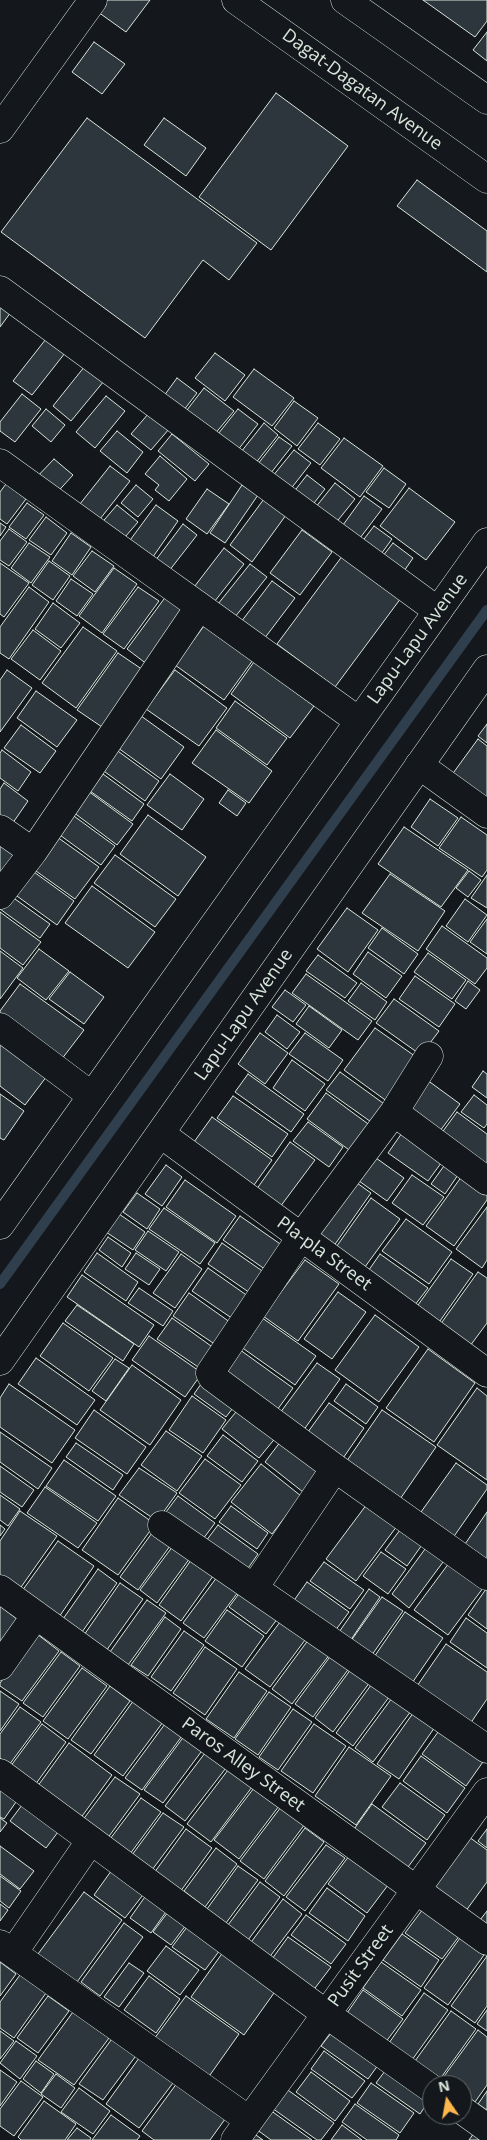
<!DOCTYPE html>
<html>
<head>
<meta charset="utf-8">
<style>
	body { margin:0 }
	#map { position:relative; width:487px; height:2140px; overflow:hidden; background:#14181c; font-family:"Open Sans",sans-serif }
	canvas { display:block }
	.north { position:absolute; left:422px; top:2075px; width:50px; height:50px; box-sizing:border-box; background:#14181c; border:1px solid #626a69; border-radius:50%; rotate:348deg; font-size:14px; font-weight:700; line-height:20px; text-align:center; color:#d8e6dc }
	.north::after { content:''; display:block; margin:auto; width:18px; height:22px; background:#ffb74d; clip-path:polygon(50% 0,100% 100%,50% 72%,0 100%) }
</style>
</head>
<body>
<div id="map">
<canvas width="487" height="2140"></canvas>
<div class="north">N</div>
</div>
<script>
const g = document.querySelector('canvas').getContext('2d');
g.lineJoin = 'round';
const toPath = rows => new Path2D(rows.map(r => 'M' + r).join(''));
function trace(path, color, width, dash) { g.strokeStyle = color; g.lineWidth = width; g.lineCap = dash ? 'butt' : 'round'; g.setLineDash(dash || []); g.stroke(path); }
function fill(path, color) { g.fillStyle = color; g.fill(path, 'evenodd'); }
function drawText(font, color, halo, rows, align = 'center') {
  g.font = font + ' "Open Sans",sans-serif'; g.lineWidth = 4; g.setLineDash([]); g.textBaseline = 'middle'; g.strokeStyle = halo; g.fillStyle = color; for (const [text, x, y, turn = 0] of rows) {
    g.save(); g.translate(x, y); g.rotate((+turn || 0) * Math.PI / 180); g.textAlign = isNaN(turn) ? turn : align; if (halo) g.strokeText(text, 0, 0); g.fillText(text, 0, 0); g.restore();
  }
}
const stream = toPath([
	[0,1284,487,610]
]);
const building = toPath([
	[107,0,150,0,126,32,98,12,107,0],
	[423,0,487,0,487,21,475,37,423,0],
	[487,32,487,61,473,50,487,32],
	[94,42,125,64,102,94,72,72,94,42],
	[276,93,348,146,271,250,199,197,276,93],
	[87,118,257,243,229,280,203,260,145,338,1,232,87,118],
	[164,118,206,148,186,176,144,145,164,118],
	[417,180,487,231,487,272,397,206,417,180],
	[0,304,11,312,0,327,0,304],
	[46,339,65,353,32,395,13,381,46,339],
	[215,353,245,375,225,401,195,378,215,353],
	[85,366,104,381,71,421,53,406,85,366],
	[254,369,294,398,272,426,233,397,254,369],
	[177,378,197,393,180,415,161,400,177,378],
	[204,388,234,411,209,441,180,419,204,388],
	[22,394,41,409,15,442,0,431,0,422,22,394],
	[106,396,125,411,95,448,76,432,106,396],
	[294,401,318,418,297,446,274,428,294,401],
	[46,409,65,425,51,442,32,426,46,409],
	[238,409,258,424,234,455,214,439,238,409],
	[149,413,169,429,151,450,131,434,149,413],
	[264,423,278,435,251,469,237,457,264,423],
	[318,423,340,439,320,465,298,449,318,423],
	[117,431,143,452,127,473,100,451,117,431],
	[172,434,209,464,195,481,158,451,172,434],
	[279,437,292,446,267,478,254,469,279,437],
	[344,438,383,466,360,497,321,468,344,438],
	[294,450,311,463,286,495,268,482,294,450],
	[160,456,187,479,169,501,155,490,159,485,145,474,160,456],
	[54,459,73,475,53,497,34,480,54,459],
	[110,466,130,481,96,524,76,509,110,466],
	[384,468,406,484,389,508,366,492,384,468],
	[307,475,325,489,307,512,289,498,307,475],
	[335,483,355,499,331,529,311,513,335,483],
	[6,484,26,499,7,524,0,519,0,492,6,484],
	[136,485,153,499,138,517,121,503,136,485],
	[242,485,258,495,225,543,210,533,242,485],
	[409,488,455,522,426,560,380,526,409,488],
	[207,489,229,504,207,534,186,519,207,489],
	[364,496,382,509,360,538,343,525,364,496],
	[264,499,286,515,252,562,230,545,264,499],
	[27,503,44,515,26,539,9,527,27,503],
	[117,505,138,522,119,544,99,526,117,505],
	[156,505,178,521,148,564,125,547,156,505],
	[46,517,67,533,51,555,29,540,46,517],
	[0,523,6,527,0,536,0,523],
	[183,524,197,535,169,571,155,561,183,524],
	[374,526,392,539,376,561,358,547,374,526],
	[9,529,27,542,9,566,0,560,0,541,9,529],
	[302,530,332,552,300,595,270,573,302,530],
	[71,533,91,547,72,575,52,561,71,533],
	[29,543,50,557,31,583,11,568,29,543],
	[393,543,413,558,400,577,379,561,393,543],
	[224,548,244,564,211,606,191,591,224,548],
	[92,551,114,566,95,592,73,576,92,551],
	[346,551,404,594,335,687,277,644,346,551],
	[49,561,70,576,53,600,32,585,49,561],
	[0,563,29,583,4,617,0,614,0,563],
	[250,564,267,577,231,622,214,609,250,564],
	[114,568,137,584,102,633,79,616,114,568],
	[71,579,93,594,77,616,56,601,71,579],
	[272,581,295,598,261,643,238,626,272,581],
	[29,587,49,602,9,659,0,653,0,627,29,587],
	[138,587,159,601,124,649,103,634,138,587],
	[167,595,192,613,152,668,127,649,167,595],
	[53,603,80,623,61,648,35,629,53,603],
	[204,626,253,660,224,700,175,665,204,626],
	[83,627,117,651,76,708,42,683,83,627],
	[33,630,61,651,40,680,11,659,33,630],
	[118,653,146,672,105,729,77,710,118,653],
	[254,662,314,706,290,738,231,694,254,662],
	[7,670,32,688,0,732,0,680,7,670],
	[175,670,227,708,199,746,146,709,175,670],
	[36,691,77,720,57,747,17,718,36,691],
	[235,701,287,738,267,765,216,728,235,701],
	[137,713,184,747,161,779,114,745,137,713],
	[487,724,487,743,478,736,487,724],
	[21,725,56,751,40,773,4,748,21,725],
	[216,730,272,771,249,803,192,763,216,730],
	[478,739,487,746,487,802,451,776,478,739],
	[115,749,159,781,145,801,101,769,115,749],
	[2,750,31,772,18,791,0,778,0,753,2,750],
	[103,774,144,804,132,821,90,791,103,774],
	[170,774,204,799,182,830,147,805,170,774],
	[4,783,28,801,10,827,0,820,0,789,4,783],
	[228,790,246,803,237,816,219,803,228,790],
	[88,791,133,824,117,845,73,812,88,791],
	[430,799,458,818,438,846,411,827,430,799],
	[67,811,115,846,101,865,53,830,67,811],
	[148,815,206,857,178,896,120,854,148,815],
	[461,817,487,835,487,870,482,877,439,848,461,817],
	[404,827,468,870,441,907,378,864,404,827],
	[53,834,99,867,75,899,29,866,53,834],
	[0,839,24,856,0,888,0,839],
	[115,855,176,899,155,927,94,883,115,855],
	[27,867,74,901,57,925,10,891,27,867],
	[469,871,481,880,468,897,456,888,469,871],
	[390,874,445,911,418,951,362,913,390,874],
	[487,875,487,908,471,898,487,875],
	[92,886,155,932,128,968,65,923,92,886],
	[8,894,50,924,40,938,0,909,0,904,8,894],
	[465,899,487,915,468,942,446,926,465,899],
	[347,908,378,930,348,972,317,949,347,908],
	[0,912,41,942,23,965,0,948,0,912],
	[487,919,487,954,470,942,487,919],
	[442,926,487,958,487,968,475,984,426,949,442,926],
	[382,928,418,954,404,974,368,948,382,928],
	[39,949,69,971,46,1000,17,978,39,949],
	[0,951,23,968,0,999,0,951],
	[368,952,402,976,386,998,353,974,368,952],
	[428,953,466,980,452,999,414,972,428,953],
	[318,955,357,983,345,998,306,971,318,955],
	[70,972,104,997,84,1024,49,999,70,972],
	[306,974,372,1021,358,1040,292,993,306,974],
	[415,976,455,1004,439,1027,399,999,415,976],
	[468,981,480,990,466,1009,455,1001,468,981],
	[361,983,387,1002,375,1020,348,1001,361,983],
	[20,984,84,1030,58,1064,0,1022,0,1011,20,984],
	[285,990,306,1005,293,1022,272,1007,285,990],
	[394,999,439,1031,421,1055,376,1023,394,999],
	[309,1006,342,1030,329,1048,296,1024,309,1006],
	[277,1015,300,1032,287,1049,265,1032,277,1015],
	[375,1028,419,1059,388,1102,344,1070,375,1028],
	[260,1033,288,1053,265,1084,238,1064,260,1033],
	[305,1033,343,1060,328,1081,289,1054,305,1033],
	[0,1041,47,1076,25,1105,0,1086,0,1041],
	[292,1060,325,1084,305,1111,273,1088,292,1060],
	[483,1071,487,1074,487,1098,472,1087,483,1071],
	[340,1072,387,1106,374,1124,326,1090,340,1072],
	[248,1074,304,1114,291,1132,235,1092,248,1074],
	[423,1077,460,1104,437,1135,400,1108,423,1077],
	[326,1093,375,1129,356,1155,307,1119,326,1093],
	[0,1094,24,1111,4,1140,0,1138,0,1094],
	[474,1095,487,1105,487,1124,484,1128,461,1112,474,1095],
	[233,1096,288,1134,272,1157,217,1118,233,1096],
	[457,1112,487,1134,487,1164,438,1138,457,1112],
	[212,1117,272,1160,254,1185,194,1142,212,1117],
	[308,1122,343,1147,329,1167,293,1141,308,1122],
	[404,1130,444,1159,428,1181,388,1153,404,1130],
	[290,1142,315,1160,280,1207,256,1190,290,1142],
	[376,1158,404,1178,387,1201,359,1181,376,1158],
	[449,1159,462,1169,445,1194,431,1184,449,1159],
	[166,1165,182,1177,162,1206,145,1194,166,1165],
	[467,1169,487,1183,487,1200,454,1246,426,1226,467,1169],
	[412,1175,444,1197,423,1225,392,1203,412,1175],
	[350,1178,371,1193,331,1250,309,1235,350,1178],
	[185,1180,236,1216,217,1243,166,1207,185,1180],
	[137,1193,160,1209,147,1229,123,1212,137,1193],
	[371,1198,400,1219,362,1271,334,1250,371,1198],
	[487,1207,487,1260,482,1268,456,1249,487,1207],
	[164,1208,215,1243,200,1264,149,1229,164,1208],
	[119,1214,145,1232,133,1250,106,1232,119,1214],
	[240,1216,286,1248,269,1272,223,1240,240,1216],
	[406,1219,452,1252,429,1284,382,1251,406,1219],
	[148,1231,179,1252,166,1271,135,1250,148,1231],
	[108,1237,131,1253,122,1267,99,1250,108,1237],
	[222,1243,268,1275,253,1295,208,1264,222,1243],
	[97,1253,138,1282,126,1301,84,1272,97,1253],
	[136,1253,160,1269,149,1285,125,1269,136,1253],
	[181,1254,202,1269,175,1308,153,1293,181,1254],
	[380,1254,428,1288,411,1310,364,1277,380,1254],
	[451,1259,473,1274,435,1328,413,1312,451,1259],
	[305,1260,339,1284,298,1341,263,1316,305,1260],
	[208,1268,252,1299,236,1321,192,1291,208,1268],
	[478,1272,487,1278,487,1323,467,1350,437,1329,478,1272],
	[82,1275,154,1325,139,1347,67,1297,82,1275],
	[139,1288,173,1311,163,1326,128,1303,139,1288],
	[338,1292,366,1312,332,1359,304,1339,338,1292],
	[189,1293,234,1325,219,1347,173,1316,189,1293],
	[77,1305,134,1344,123,1361,65,1321,77,1305],
	[258,1315,316,1356,295,1385,237,1344,258,1315],
	[375,1315,419,1347,379,1402,335,1370,375,1315],
	[172,1318,218,1351,204,1371,157,1339,172,1318],
	[63,1323,113,1358,89,1391,40,1356,63,1323],
	[149,1336,202,1373,185,1397,132,1360,149,1336],
	[236,1347,293,1388,272,1417,214,1376,236,1347],
	[428,1349,475,1383,434,1442,386,1408,428,1349],
	[36,1358,95,1400,77,1425,18,1384,36,1358],
	[115,1359,129,1368,106,1401,92,1391,115,1359],
	[317,1363,340,1379,298,1438,274,1421,317,1363],
	[132,1365,181,1400,150,1445,100,1410,132,1365],
	[206,1377,239,1400,226,1417,194,1394,206,1377],
	[9,1384,75,1430,52,1463,0,1427,0,1398,9,1384],
	[346,1384,378,1407,366,1424,334,1401,346,1384],
	[477,1388,487,1396,487,1480,437,1445,477,1388],
	[192,1396,226,1420,203,1453,169,1430,192,1396],
	[329,1403,364,1428,341,1461,305,1436,329,1403],
	[240,1407,277,1436,259,1458,222,1429,240,1407],
	[94,1410,146,1447,127,1474,75,1438,94,1410],
	[382,1410,436,1447,398,1502,344,1465,382,1410],
	[166,1431,202,1456,177,1491,141,1465,166,1431],
	[0,1432,52,1468,38,1489,0,1462,0,1432],
	[223,1435,258,1461,242,1482,207,1456,223,1435],
	[284,1437,323,1466,303,1492,265,1462,284,1437],
	[76,1443,123,1475,113,1490,66,1457,76,1443],
	[205,1459,241,1485,215,1519,179,1493,205,1459],
	[64,1460,116,1496,98,1521,46,1486,64,1460],
	[456,1463,487,1485,487,1489,450,1542,416,1519,456,1463],
	[261,1464,301,1496,272,1534,231,1502,261,1464],
	[0,1466,34,1490,22,1507,0,1492,0,1466],
	[139,1468,177,1493,157,1521,119,1495,139,1468],
	[45,1487,97,1523,78,1548,27,1513,45,1487],
	[0,1495,20,1509,8,1526,0,1520,0,1495],
	[178,1496,215,1523,197,1547,160,1520,178,1496],
	[118,1498,155,1524,118,1575,82,1550,118,1498],
	[370,1500,400,1522,356,1581,326,1559,370,1500],
	[231,1506,268,1533,257,1549,219,1522,231,1506],
	[20,1511,57,1536,19,1590,0,1577,0,1541,20,1511],
	[487,1512,487,1565,463,1547,487,1512],
	[0,1525,5,1529,0,1536,0,1525],
	[218,1525,258,1554,244,1574,203,1545,218,1525],
	[403,1526,424,1542,407,1566,385,1550,403,1526],
	[152,1533,170,1546,138,1590,120,1577,152,1533],
	[58,1541,94,1566,59,1617,22,1591,58,1541],
	[428,1545,446,1558,409,1608,392,1594,428,1545],
	[173,1546,190,1558,157,1603,140,1590,173,1546],
	[381,1552,406,1569,388,1594,363,1576,381,1552],
	[194,1556,216,1572,181,1621,159,1605,194,1556],
	[452,1559,486,1584,448,1635,414,1610,452,1559],
	[324,1562,364,1590,350,1609,310,1581,324,1562],
	[98,1569,117,1583,82,1632,63,1619,98,1569],
	[220,1573,241,1588,204,1638,183,1623,220,1573],
	[307,1582,349,1612,332,1635,290,1606,307,1582],
	[120,1583,143,1599,106,1651,84,1635,120,1583],
	[244,1587,281,1614,266,1634,229,1607,244,1587],
	[369,1589,380,1597,348,1644,337,1635,369,1589],
	[486,1589,487,1590,487,1629,468,1615,486,1589],
	[382,1597,403,1611,369,1659,348,1645,382,1597],
	[147,1600,166,1613,128,1665,110,1652,147,1600],
	[0,1606,17,1619,0,1642,0,1606],
	[227,1610,264,1636,242,1667,205,1641,227,1610],
	[405,1612,443,1638,410,1686,372,1660,405,1612],
	[165,1617,181,1629,148,1676,131,1665,165,1617],
	[283,1618,308,1636,270,1687,245,1669,283,1618],
	[466,1618,487,1633,487,1668,450,1642,466,1618],
	[184,1631,204,1645,171,1691,151,1677,184,1631],
	[37,1634,59,1651,22,1701,0,1686,0,1683,37,1634],
	[309,1639,330,1654,292,1704,272,1689,309,1639],
	[446,1644,487,1672,487,1699,470,1724,417,1686,446,1644],
	[205,1647,237,1669,205,1715,173,1693,205,1647],
	[61,1652,80,1666,43,1717,23,1703,61,1652],
	[332,1654,350,1667,313,1717,295,1704,332,1654],
	[82,1668,107,1686,68,1739,43,1721,82,1668],
	[351,1669,370,1682,333,1732,315,1718,351,1669],
	[239,1672,267,1691,234,1738,206,1719,239,1672],
	[374,1681,392,1693,353,1746,336,1733,374,1681],
	[110,1686,130,1701,91,1754,71,1740,110,1686],
	[0,1691,19,1704,0,1731,0,1691],
	[269,1692,291,1707,258,1755,235,1739,269,1692],
	[395,1694,414,1707,373,1762,355,1748,395,1694],
	[134,1700,163,1722,123,1776,94,1755,134,1700],
	[20,1707,41,1722,9,1765,0,1758,0,1734,20,1707],
	[293,1709,312,1722,278,1770,259,1757,293,1709],
	[416,1709,437,1724,399,1779,377,1764,416,1709],
	[42,1724,66,1742,35,1785,10,1767,42,1724],
	[165,1724,182,1736,142,1790,125,1778,165,1724],
	[314,1724,346,1746,313,1793,281,1771,314,1724],
	[441,1728,485,1759,466,1786,422,1754,441,1728],
	[185,1735,204,1748,163,1803,144,1790,185,1735],
	[69,1743,112,1775,80,1819,37,1787,69,1743],
	[349,1747,391,1776,356,1825,315,1796,349,1747],
	[205,1753,226,1768,185,1821,165,1806,205,1753],
	[421,1756,465,1788,447,1813,403,1781,421,1756],
	[228,1770,252,1787,211,1842,187,1824,228,1770],
	[115,1777,140,1794,107,1839,82,1821,115,1777],
	[0,1780,21,1795,4,1819,0,1817,0,1780],
	[400,1783,445,1815,427,1840,382,1807,400,1783],
	[254,1788,279,1806,239,1859,214,1840,254,1788],
	[141,1798,161,1812,130,1854,110,1839,141,1798],
	[25,1801,61,1828,46,1848,10,1821,25,1801],
	[372,1804,426,1843,405,1871,352,1832,372,1804],
	[281,1807,305,1824,264,1879,240,1861,281,1807],
	[163,1813,184,1827,152,1870,132,1855,163,1813],
	[0,1818,7,1823,0,1832,0,1818],
	[305,1828,324,1842,284,1896,265,1881,305,1828],
	[186,1829,212,1848,180,1892,154,1873,186,1829],
	[487,1829,487,1848,478,1841,487,1829],
	[469,1837,487,1850,487,1882,465,1912,433,1888,469,1837],
	[326,1845,345,1858,305,1911,286,1897,326,1845],
	[0,1846,34,1871,20,1889,0,1874,0,1846],
	[216,1848,237,1864,205,1907,184,1891,216,1848],
	[349,1856,388,1885,367,1913,328,1884,349,1856],
	[238,1866,258,1880,226,1923,207,1909,238,1866],
	[114,1867,146,1891,125,1918,94,1895,114,1867],
	[0,1876,21,1891,9,1908,0,1901,0,1876],
	[260,1882,280,1897,248,1940,228,1925,260,1882],
	[327,1888,365,1916,348,1941,309,1913,327,1888],
	[84,1892,122,1920,77,1982,38,1954,84,1892],
	[147,1894,168,1909,151,1933,130,1918,147,1894],
	[283,1899,302,1914,268,1959,249,1945,283,1899],
	[0,1904,8,1910,0,1921,0,1904],
	[171,1908,189,1921,171,1945,153,1932,171,1908],
	[423,1909,460,1935,442,1959,405,1933,423,1909],
	[487,1911,487,1926,480,1920,487,1911],
	[306,1915,346,1944,331,1964,291,1935,306,1915],
	[124,1923,143,1937,100,1996,81,1982,124,1923],
	[190,1923,223,1946,205,1970,172,1947,190,1923],
	[402,1934,439,1960,421,1987,383,1960,402,1934],
	[288,1937,331,1967,309,1996,267,1966,288,1937],
	[460,1938,484,1955,448,2005,424,1988,460,1938],
	[166,1946,199,1970,180,1995,147,1971,166,1946],
	[226,1948,279,1986,244,2035,191,1997,226,1948],
	[487,1956,487,2006,475,2023,451,2006,487,1956],
	[0,1962,16,1974,0,1996,0,1962],
	[381,1962,421,1990,402,2016,363,1988,381,1962],
	[129,1963,144,1973,119,2007,104,1997,129,1963],
	[20,1975,46,1993,14,2038,0,2028,0,2002,20,1975],
	[149,1976,180,1999,156,2033,124,2010,149,1976],
	[363,1990,403,2019,385,2043,345,2016,363,1990],
	[424,1993,448,2010,412,2060,389,2043,424,1993],
	[48,1996,69,2011,38,2053,17,2038,48,1996],
	[186,1996,239,2034,205,2082,151,2043,186,1996],
	[487,2010,487,2031,477,2024,487,2010],
	[451,2011,476,2029,440,2079,415,2061,451,2011],
	[73,2012,109,2038,74,2085,38,2060,73,2012],
	[335,2028,381,2061,368,2079,321,2046,335,2028],
	[478,2030,487,2037,487,2085,475,2102,462,2093,462,2085,451,2085,442,2079,478,2030],
	[0,2031,14,2041,0,2059,0,2031],
	[114,2036,138,2053,103,2100,79,2084,114,2036],
	[16,2041,37,2056,20,2079,0,2063,16,2041],
	[324,2051,365,2081,352,2098,311,2069,324,2051],
	[142,2054,176,2079,139,2128,106,2104,142,2054],
	[36,2061,54,2074,41,2093,23,2079,36,2061],
	[391,2063,432,2096,420,2114,376,2083,391,2063],
	[0,2070,17,2082,0,2106,0,2070],
	[311,2072,350,2101,335,2121,296,2092,311,2072],
	[56,2074,75,2088,61,2108,41,2094,56,2074],
	[180,2079,228,2115,210,2140,154,2140,142,2131,180,2079],
	[21,2081,43,2097,14,2136,0,2126,0,2109,21,2081],
	[371,2083,414,2113,400,2133,357,2103,371,2083],
	[79,2088,110,2111,93,2134,61,2112,79,2088],
	[285,2088,334,2123,321,2140,317,2140,272,2108,285,2088],
	[487,2091,487,2110,478,2104,487,2091],
	[44,2101,76,2124,65,2140,21,2140,18,2137,44,2101],
	[355,2104,399,2135,396,2140,367,2140,342,2122,355,2104],
	[270,2110,312,2140,271,2140,256,2129,270,2110],
	[111,2115,140,2136,137,2140,92,2140,111,2115],
	[342,2125,362,2140,331,2140,342,2125],
	[77,2128,91,2138,90,2140,67,2140,77,2128],
	[476,2130,487,2140,469,2140,476,2130],
	[253,2133,263,2140,248,2140,253,2133]
]);
const minor = toPath([
	[0,129,93,0],
	[0,290,438,611],
	[0,463,359,721],
	[419,765,487,814],
	[0,829,33,852],
	[0,895,33,852,199,607],
	[0,1027,92,1096],
	[429,1056,394,1112,301,1237,210,1373,212,1377,335,1468,487,1576],
	[394,1112,487,1181],
	[161,1134,487,1373],
	[162,1525,487,1749],
	[254,1588,335,1468],
	[0,1589,487,1941],
	[0,1666,36,1615],
	[0,1773,326,2014,432,2089],
	[0,1944,249,2120],
	[13,1953,91,1840],
	[462,2110,487,2128],
	[235,2140,487,1792]
]);
const major = toPath([
	[236,0,487,179],
	[345,0,487,100],
	[0,1225,487,542],
	[0,1361,487,669]
]);
const streetNames = [
	["Dagat-Dagatan Avenue",362,90,36],
	["Lapu-Lapu Avenue",418,639,-54],
	["Lapu-Lapu Avenue",244,1015,-55],
	["Pla-pla Street",324,1254,36],
	["Paros Alley Street",243,1765,36],
	["Pusit Street",361,1966,-54]
];
trace(stream, '#2f3f4d', 10);
fill(building, '#2c363c');
trace(building, '#d8e6dc', 1);
trace(minor, '#d8e6dc', 29);
trace(major, '#d8e6dc', 29);
trace(minor, '#14181c', 28);
trace(major, '#14181c', 28);
drawText('18px', '#d8e6dc', '#14181c', streetNames);
</script>
</body>
</html>
